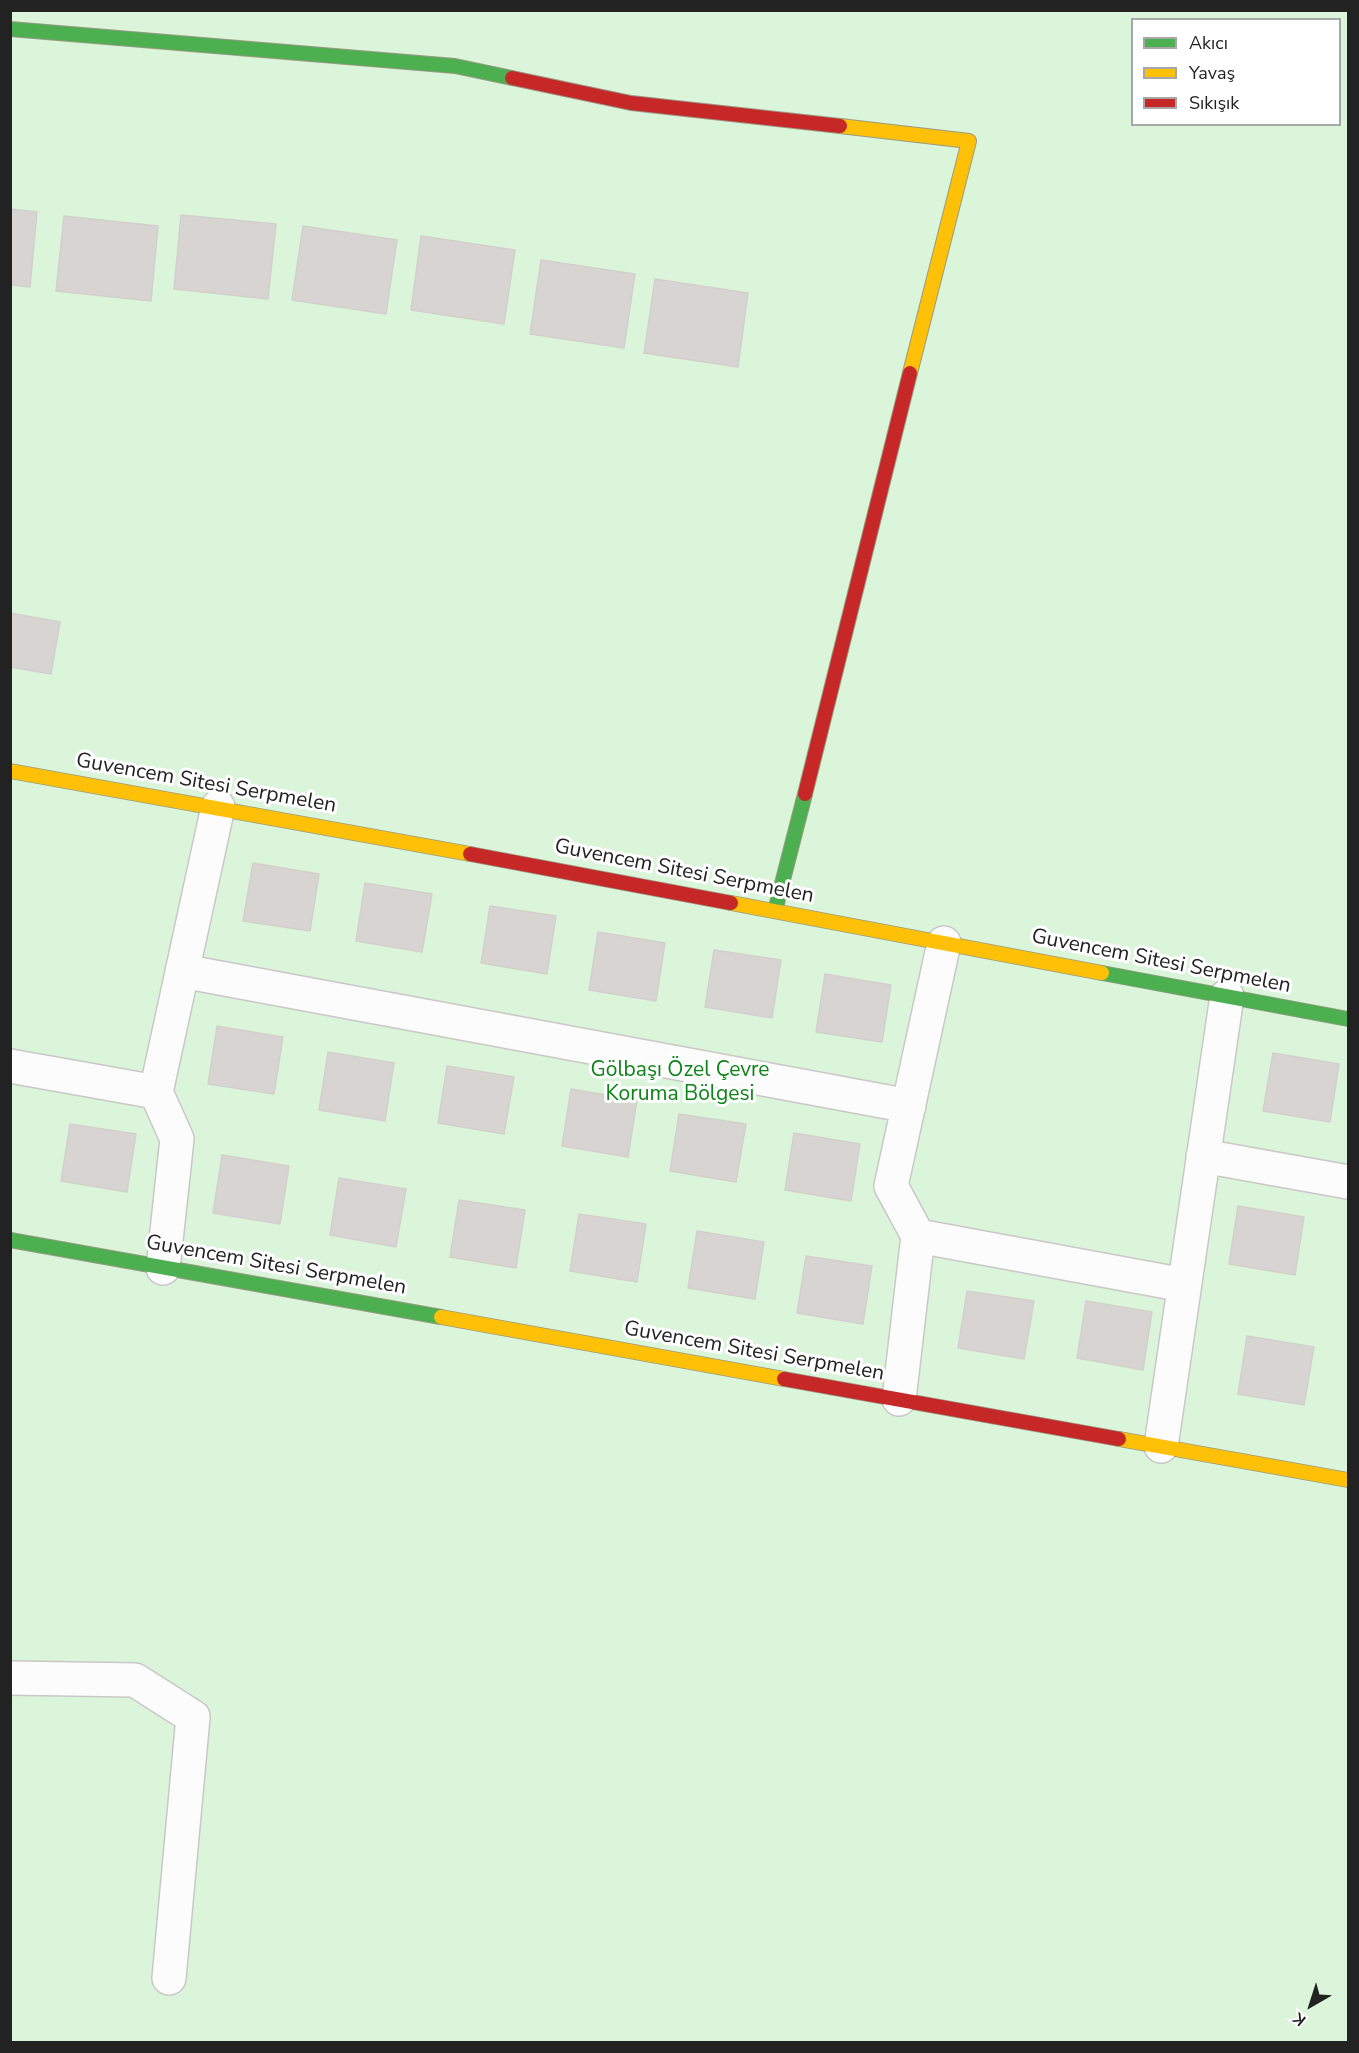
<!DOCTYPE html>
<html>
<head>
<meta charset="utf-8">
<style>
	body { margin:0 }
	#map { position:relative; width:1359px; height:2053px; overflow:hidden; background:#f0eeeb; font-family:"Nunito Sans",sans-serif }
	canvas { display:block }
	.frame { position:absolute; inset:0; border:12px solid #222; pointer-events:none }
	.legend { position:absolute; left:1131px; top:18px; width:210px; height:108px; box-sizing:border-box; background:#fff; border:2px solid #a7a7a7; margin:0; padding:8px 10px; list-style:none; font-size:18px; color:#222 }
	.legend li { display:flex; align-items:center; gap:12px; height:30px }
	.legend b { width:30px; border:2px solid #a7a7a7 }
	.north { position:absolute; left:1281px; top:1975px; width:60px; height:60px; -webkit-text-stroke:4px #fff; paint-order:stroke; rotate:219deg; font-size:16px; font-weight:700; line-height:24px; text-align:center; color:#222 }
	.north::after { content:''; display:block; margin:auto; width:21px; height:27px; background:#222; clip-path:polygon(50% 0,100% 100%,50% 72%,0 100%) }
</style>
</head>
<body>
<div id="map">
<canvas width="1359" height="2053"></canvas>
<div class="frame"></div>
<ul class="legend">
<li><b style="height:8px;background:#4caf50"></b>Akıcı</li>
<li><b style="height:8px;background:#ffc107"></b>Yavaş</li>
<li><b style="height:8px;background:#c62828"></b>Sıkışık</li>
</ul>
<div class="north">K</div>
</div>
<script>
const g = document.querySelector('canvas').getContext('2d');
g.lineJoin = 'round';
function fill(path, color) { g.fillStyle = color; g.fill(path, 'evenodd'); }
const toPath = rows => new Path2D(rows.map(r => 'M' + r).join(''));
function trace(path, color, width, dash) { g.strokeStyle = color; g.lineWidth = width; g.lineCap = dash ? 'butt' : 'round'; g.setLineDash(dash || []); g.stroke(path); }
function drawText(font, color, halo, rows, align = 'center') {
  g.font = font + ' "Nunito Sans",sans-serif'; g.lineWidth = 6; g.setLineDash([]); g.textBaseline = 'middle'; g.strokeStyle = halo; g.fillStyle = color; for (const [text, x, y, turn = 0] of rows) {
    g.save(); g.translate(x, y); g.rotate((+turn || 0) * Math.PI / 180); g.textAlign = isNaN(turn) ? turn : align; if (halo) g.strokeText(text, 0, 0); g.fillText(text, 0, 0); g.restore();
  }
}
const park = toPath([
	[11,11,1348,11,1348,2042,11,2042],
	[1132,20,1340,20,1340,124,1132,124]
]);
const building = toPath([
	[10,209,37,212,30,287,10,285,10,209],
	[181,215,276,224,268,299,174,289,181,215],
	[64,216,158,226,151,301,56,291,64,216],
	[303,226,397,240,386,314,292,300,303,226],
	[421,236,515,250,504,324,411,310,421,236],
	[541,260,635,274,624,348,530,334,541,260],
	[655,279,748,293,738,367,644,353,655,279],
	[10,613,60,622,51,674,10,667,10,613],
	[253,863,319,874,310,931,243,921,253,863],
	[365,883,432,894,422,952,356,941,365,883],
	[490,906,556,916,547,974,481,963,490,906],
	[598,932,665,943,656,1001,589,990,598,932],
	[714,950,781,960,772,1018,705,1007,714,950],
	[825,974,891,985,882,1042,816,1032,825,974],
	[217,1026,283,1037,274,1094,208,1084,217,1026],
	[328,1052,394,1063,385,1121,319,1110,328,1052],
	[1273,1053,1339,1064,1330,1122,1263,1111,1273,1053],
	[447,1066,514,1077,504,1134,438,1123,447,1066],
	[571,1089,637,1100,628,1157,562,1146,571,1089],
	[679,1114,746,1124,736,1182,670,1171,679,1114],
	[70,1124,136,1134,127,1192,61,1181,70,1124],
	[794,1133,860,1144,851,1201,785,1190,794,1133],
	[222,1155,289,1166,280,1224,213,1213,222,1155],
	[339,1178,406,1189,396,1247,330,1235,339,1178],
	[459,1200,525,1210,516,1268,450,1257,459,1200],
	[1238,1206,1304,1217,1295,1275,1229,1264,1238,1206],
	[579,1214,646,1224,637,1282,570,1271,579,1214],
	[697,1231,764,1242,755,1299,688,1288,697,1231],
	[806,1256,872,1266,863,1324,797,1313,806,1256],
	[967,1291,1034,1301,1024,1359,958,1348,967,1291],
	[1086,1301,1152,1312,1143,1370,1077,1358,1086,1301],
	[1247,1336,1314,1347,1304,1405,1238,1394,1247,1336]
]);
const street = toPath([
	[182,971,909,1106],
	[10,1066,156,1092],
	[1203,1156,1348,1182],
	[918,1236,1184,1285],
	[163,1268,177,1139,156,1092,218,807],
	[899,1399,918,1236,891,1186,944,943],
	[1161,1446,1227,996],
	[10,1678,135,1680,193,1717,169,1978]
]);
const fast = toPath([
	[10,29,455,66,512,78],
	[775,911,805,794],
	[1102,973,1348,1019],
	[10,1240,441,1317]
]);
const slow = toPath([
	[840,126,969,141,910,373],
	[10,771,470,854],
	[731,903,1102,973],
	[441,1317,784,1379],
	[1119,1439,1348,1480]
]);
const jam = toPath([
	[512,78,631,103,840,126],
	[805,794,910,373],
	[470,854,731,903],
	[784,1379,1119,1439]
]);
const streetNames = [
	["Guvencem Sitesi Serpmelen",206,784,10],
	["Guvencem Sitesi Serpmelen",684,872,11],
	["Guvencem Sitesi Serpmelen",1161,962,11],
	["Guvencem Sitesi Serpmelen",276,1266,10],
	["Guvencem Sitesi Serpmelen",754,1352,10]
];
const parkNames = [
	["Gölbaşı Özel Çevre",680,1071],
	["Koruma Bölgesi",680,1095]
];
fill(park, '#daf5da');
fill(building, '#d7d4d2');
trace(building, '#d3d0cc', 1.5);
trace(street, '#c9c8c7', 36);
trace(fast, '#999a82', 16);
trace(slow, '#999a82', 16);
trace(jam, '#999a82', 16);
trace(street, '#fdfcfc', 33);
trace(fast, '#4caf50', 14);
trace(slow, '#ffc107', 14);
trace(jam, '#c62828', 14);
drawText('21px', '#222', '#fff', streetNames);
drawText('21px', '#0c8416', '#fff', parkNames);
</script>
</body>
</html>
